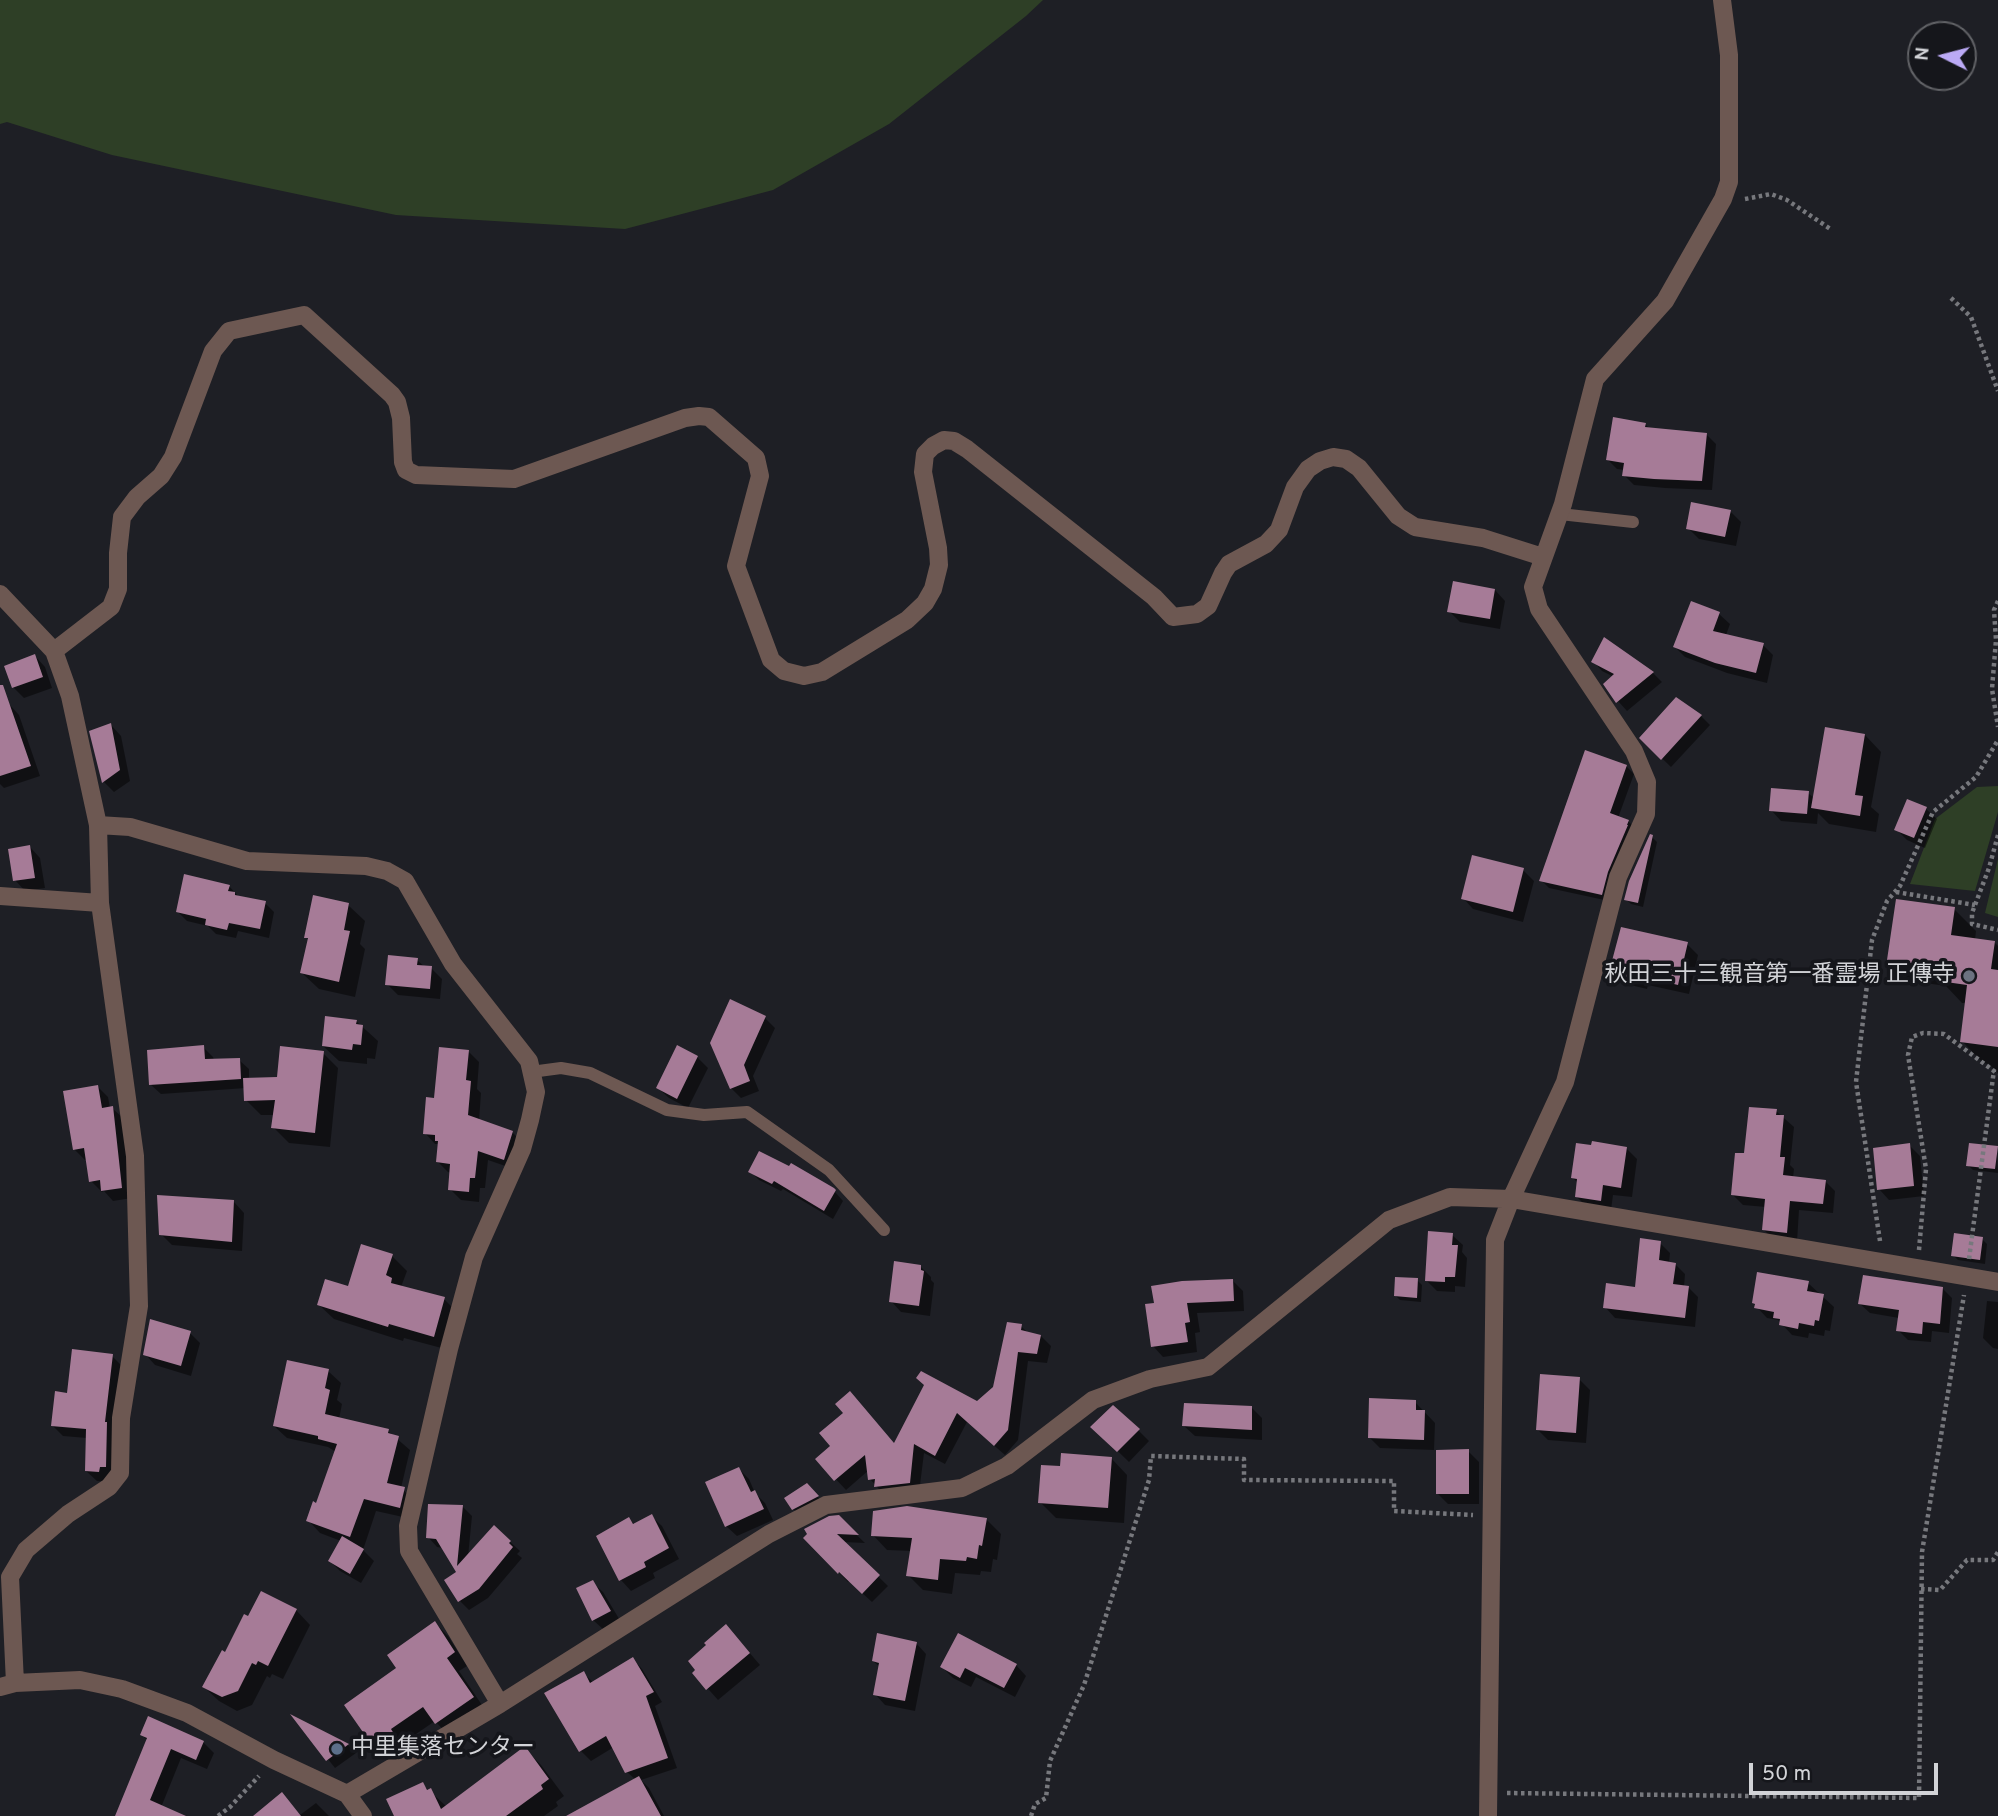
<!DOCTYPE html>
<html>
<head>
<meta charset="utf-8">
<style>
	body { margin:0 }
	#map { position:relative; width:1998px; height:1816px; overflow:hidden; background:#1e1f25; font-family:Overpass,sans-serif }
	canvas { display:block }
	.north { position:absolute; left:1907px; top:21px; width:70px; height:70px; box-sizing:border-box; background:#15161b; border:2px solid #616266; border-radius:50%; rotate:276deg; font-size:19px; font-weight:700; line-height:28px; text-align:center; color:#d2d3d7 }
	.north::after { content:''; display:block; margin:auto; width:24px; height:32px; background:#bbaaf6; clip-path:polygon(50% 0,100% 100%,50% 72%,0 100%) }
	.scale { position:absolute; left:1749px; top:1763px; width:189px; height:32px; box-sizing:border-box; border:4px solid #d2d3d7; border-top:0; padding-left:9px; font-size:21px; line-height:24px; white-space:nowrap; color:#d2d3d7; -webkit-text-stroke:5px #15161b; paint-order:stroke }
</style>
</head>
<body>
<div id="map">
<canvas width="1998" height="1816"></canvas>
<div class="north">N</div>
<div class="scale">50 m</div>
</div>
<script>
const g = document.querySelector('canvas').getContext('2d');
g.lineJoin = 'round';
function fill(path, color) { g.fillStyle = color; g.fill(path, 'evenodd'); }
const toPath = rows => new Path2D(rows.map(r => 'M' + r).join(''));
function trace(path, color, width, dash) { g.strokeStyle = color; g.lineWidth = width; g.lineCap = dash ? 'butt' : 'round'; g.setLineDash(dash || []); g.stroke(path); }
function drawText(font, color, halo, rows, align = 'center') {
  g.font = font + ' Overpass,"Noto Sans JP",sans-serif'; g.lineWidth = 7; g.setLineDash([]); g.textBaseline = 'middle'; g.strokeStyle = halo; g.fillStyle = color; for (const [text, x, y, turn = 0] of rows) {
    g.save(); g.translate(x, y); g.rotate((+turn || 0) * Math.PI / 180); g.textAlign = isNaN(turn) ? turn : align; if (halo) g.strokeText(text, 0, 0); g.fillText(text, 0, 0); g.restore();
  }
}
const green = toPath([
	[0,0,1043,0,1026,16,889,124,773,190,625,229,396,215,112,155,7,122,0,124],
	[1998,786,1998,812,1975,891,1910,884,1935,819,1977,787],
	[1998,859,1998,917,1985,913]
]);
const shadow = toPath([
	[1645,424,1650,429,1706,434,1716,444,1712,490,1665,488,1634,485,1624,475,1625,470,1617,469,1607,459],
	[1730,511,1741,522,1736,546,1699,539,1688,528],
	[1495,590,1505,601,1500,629,1460,622,1449,611],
	[1692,603,1719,614,1730,624,1726,635,1763,645,1773,655,1767,683,1727,673,1685,657,1675,647],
	[1604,640,1653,673,1662,682,1627,711,1618,701,1614,677,1602,671,1593,661],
	[35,656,45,667,52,688,24,698,13,687],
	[1677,699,1701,716,1710,725,1671,767,1641,738],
	[9,704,19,715,40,776,4,788,0,784,0,707],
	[111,725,121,736,130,781,114,792,104,782,91,732],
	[1865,735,1881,752,1871,807,1879,814,1876,832,1829,824,1818,813,1817,824,1781,821,1771,810,1808,793,1815,799],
	[1626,766,1634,774,1618,818,1628,821,1636,829,1609,901,1549,888,1541,880],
	[1926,809,1937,819,1925,848,1907,840,1896,829],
	[1652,837,1657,842,1643,907,1631,904,1626,899],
	[30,847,40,858,45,888,25,891,15,880],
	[1523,870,1534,881,1523,922,1473,909,1463,898],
	[229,886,238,896,265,903,274,912,269,938,238,931,236,938,216,934,208,926,187,921,178,912],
	[348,905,365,921,360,944,365,949,355,997,319,989,302,973,309,940,306,937],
	[1954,909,1976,931,1975,940,1994,942,1998,946,1998,1073,1989,1064,1983,1063,1962,1041,1967,1003,1962,1003,1946,986,1911,981,1889,959],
	[1687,944,1698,955,1689,994,1648,985,1647,989,1622,983,1611,972],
	[417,960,425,967,431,968,442,979,440,999,398,995,387,984],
	[765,1018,775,1028,753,1076,759,1091,741,1098,731,1088],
	[356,1021,378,1041,375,1059,367,1058,367,1064,339,1061,323,1046],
	[203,1047,213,1057,214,1060,239,1060,249,1069,249,1080,279,1079,323,1053,338,1068,330,1147,289,1143,273,1127,275,1115,261,1115,246,1100,246,1088,161,1094,151,1085],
	[678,1048,697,1057,708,1068,688,1108,669,1098,658,1088],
	[468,1051,479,1062,477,1089,481,1093,479,1121,512,1132,523,1143,514,1169,488,1160,485,1188,480,1188,479,1202,461,1200,450,1189,451,1173,448,1172,438,1162,439,1144,435,1144,425,1133,435,1100],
	[97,1086,108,1097,110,1108,112,1108,123,1118,132,1198,113,1201,104,1191,102,1192,91,1181,88,1159,85,1160,74,1149],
	[1776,1111,1794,1127,1790,1165,1794,1169,1793,1178,1825,1181,1835,1191,1833,1213,1799,1210,1797,1242,1774,1240,1764,1230,1766,1207,1743,1205,1733,1195,1746,1155],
	[1909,1145,1920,1156,1924,1196,1889,1200,1879,1189],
	[1626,1148,1637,1159,1632,1197,1613,1195,1611,1210,1587,1207,1576,1196,1578,1183,1572,1177],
	[1997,1148,1998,1173,1973,1170,1968,1165],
	[750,1171,835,1192,843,1201,833,1219,783,1189,781,1191,759,1180],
	[234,1202,244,1213,242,1251,172,1245,161,1234],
	[1452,1235,1463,1245,1462,1252,1467,1258,1465,1287,1455,1286,1455,1292,1437,1291,1426,1280],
	[1982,1239,1987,1244,1985,1264,1958,1260,1953,1255],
	[1660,1243,1670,1253,1669,1263,1675,1264,1685,1274,1684,1287,1688,1287,1698,1297,1695,1327,1615,1318,1605,1307,1636,1289],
	[392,1256,407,1271,401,1287,444,1299,459,1314,449,1350,404,1338,403,1341,334,1319,319,1305,349,1288],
	[920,1266,931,1277,931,1280,934,1283,930,1316,901,1312,891,1301],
	[1417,1280,1422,1285,1421,1302,1400,1300,1395,1295],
	[1233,1281,1243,1291,1244,1311,1197,1313,1200,1332,1195,1333,1197,1352,1163,1357,1153,1346,1147,1306],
	[1808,1283,1834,1307,1830,1331,1825,1330,1824,1336,1809,1333,1808,1338,1792,1335,1778,1320,1767,1318,1753,1303],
	[1942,1288,1952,1298,1949,1333,1932,1331,1931,1342,1908,1340,1898,1330,1899,1318,1870,1313,1860,1304],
	[1987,1301,1998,1302,1998,1349,1993,1348,1983,1338],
	[1021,1326,1029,1334,1041,1336,1051,1346,1047,1363,1028,1361,1018,1440,1005,1455,967,1422,945,1464,924,1453,919,1493,886,1497,870,1479,869,1470,846,1490,817,1459,895,1445,926,1385,977,1403,995,1388],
	[190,1333,200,1343,191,1376,155,1365,145,1354],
	[112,1356,122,1366,116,1477,109,1482,97,1481,86,1471,87,1438,63,1436,53,1426,69,1395],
	[328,1371,341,1383,337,1400,342,1404,339,1419,388,1431,410,1450,401,1488,416,1502,412,1519,376,1511,363,1550,374,1561,361,1583,340,1571,330,1561,341,1541,320,1533,308,1520,317,1505,336,1452,328,1447,287,1438,274,1426],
	[1579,1379,1590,1390,1586,1443,1548,1440,1537,1429],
	[1415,1402,1435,1423,1434,1450,1380,1448,1369,1437],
	[1252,1408,1262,1418,1262,1440,1195,1436,1184,1426],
	[1093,1427,1138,1430,1149,1441,1129,1462],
	[1468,1451,1479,1462,1479,1504,1448,1504,1438,1494],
	[1111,1458,1127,1475,1124,1523,1056,1518,1040,1502,1062,1468],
	[739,1469,749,1479,755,1493,765,1503,773,1520,737,1536,726,1526],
	[807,1486,822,1501,798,1513,793,1509],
	[462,1506,472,1516,468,1557,494,1527,520,1551,517,1554,522,1558,488,1598,469,1610,460,1601,458,1573,443,1548,437,1547,428,1537],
	[651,1516,662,1526,679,1559,653,1573,655,1578,631,1591,621,1580,629,1519,635,1525],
	[838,1517,865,1543,843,1542,888,1586,872,1602,849,1581,848,1582,805,1538],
	[986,1519,1001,1534,997,1560,993,1559,991,1572,981,1571,980,1575,955,1573,952,1594,923,1590,908,1575,912,1551,887,1550,873,1535],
	[592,1582,603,1592,621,1622,604,1630,593,1620],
	[296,1610,310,1625,283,1679,272,1674,270,1678,267,1676,252,1705,237,1711,219,1701,204,1687],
	[435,1623,448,1636,467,1666,459,1671,486,1711,449,1736,435,1721,403,1743,406,1748,388,1760,375,1747,399,1669],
	[736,1637,760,1665,718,1700,694,1673,709,1646],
	[916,1643,926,1654,915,1711,885,1705,875,1694,880,1667,873,1661],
	[633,1659,642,1669,662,1702,655,1706,677,1768,641,1780,649,1788,664,1816,597,1816,636,1780,627,1772,614,1747,591,1761,581,1751,583,1673,594,1683],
	[1016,1665,1026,1676,1015,1697,976,1677,971,1687,953,1678,942,1667],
	[296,1719,348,1745,356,1753,335,1768],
	[142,1735,203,1742,214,1753,207,1769,181,1758,160,1810,164,1816,117,1816,148,1741],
	[524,1748,541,1765,564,1796,556,1802,558,1806,544,1816,396,1816,422,1784,447,1807],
	[282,1794,300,1815,316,1803,329,1816,275,1816]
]);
const building = toPath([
	[1613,417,1646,423,1645,427,1707,433,1702,481,1654,479,1622,476,1624,463,1606,460],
	[1691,502,1731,510,1725,537,1686,529],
	[1453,581,1495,589,1490,619,1447,612],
	[1691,601,1720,612,1713,631,1764,643,1756,673,1715,663,1673,647],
	[1604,637,1654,672,1616,703,1603,684,1614,674,1591,662],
	[35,654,43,677,12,688,4,666],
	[0,685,3,685,31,766,0,776],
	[1676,697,1702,715,1661,760,1639,738],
	[111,723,120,770,102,783,89,731],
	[1825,727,1865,734,1855,795,1863,796,1860,816,1811,808],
	[1585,750,1627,765,1610,813,1629,820,1627,825,1628,825,1608,872,1602,895,1539,881],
	[1771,788,1809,791,1807,814,1769,811],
	[1907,799,1927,807,1914,838,1894,830],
	[1650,834,1653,835,1638,903,1624,900,1629,881],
	[30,845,35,878,13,881,8,849],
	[1472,855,1524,868,1513,912,1461,899],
	[184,874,230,885,228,891,235,892,235,895,266,901,260,929,229,923,227,930,205,925,206,919,176,912],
	[313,895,349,903,344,930,350,931,339,982,300,973,308,938,304,938],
	[1896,899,1955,907,1951,935,1995,941,1991,969,1998,970,1998,1047,1960,1042,1967,985,1939,981,1940,967,1887,960],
	[1621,927,1688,942,1678,985,1638,975,1637,980,1609,972],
	[388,955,418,958,417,965,432,966,430,989,385,985],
	[730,999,766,1016,744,1065,750,1081,730,1089,710,1043],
	[325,1016,357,1020,356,1024,363,1025,361,1045,353,1044,352,1050,322,1046],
	[204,1045,205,1059,240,1058,241,1079,149,1085,147,1050],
	[677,1045,698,1056,677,1099,656,1088],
	[280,1046,324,1051,315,1133,271,1128,275,1100,244,1101,243,1078,277,1077],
	[439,1047,469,1050,466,1080,471,1081,468,1115,513,1131,504,1160,478,1151,475,1178,470,1178,469,1192,448,1190,450,1164,436,1162,438,1141,435,1141,435,1135,423,1134,426,1097,434,1098],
	[98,1085,102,1108,113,1106,122,1188,101,1191,100,1180,89,1182,84,1148,73,1150,63,1091],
	[1749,1107,1777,1109,1776,1115,1784,1115,1780,1157,1785,1157,1783,1175,1826,1180,1823,1204,1790,1201,1787,1233,1762,1230,1765,1199,1731,1195,1735,1153,1744,1153],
	[1592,1141,1627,1147,1621,1188,1603,1185,1601,1201,1575,1197,1577,1179,1571,1178,1576,1143,1591,1145],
	[1910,1143,1914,1186,1877,1190,1873,1148],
	[1969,1143,1998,1146,1995,1169,1966,1166],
	[759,1151,789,1166,791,1163,834,1188,836,1190,824,1211,774,1181,772,1184,748,1172],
	[157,1195,234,1200,232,1242,159,1235],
	[1428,1231,1453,1233,1452,1245,1458,1245,1455,1277,1445,1277,1445,1282,1425,1281],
	[1954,1233,1983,1237,1980,1260,1951,1256],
	[1640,1238,1661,1241,1659,1260,1676,1263,1673,1284,1689,1286,1685,1318,1603,1308,1606,1283,1635,1287],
	[361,1244,393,1254,386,1275,392,1278,391,1283,445,1297,434,1337,389,1324,388,1327,317,1305,325,1279,348,1286],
	[894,1261,921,1265,921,1270,924,1271,919,1306,889,1302],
	[1757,1272,1809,1281,1807,1291,1824,1294,1819,1321,1815,1320,1814,1326,1799,1323,1798,1329,1779,1325,1780,1319,1773,1318,1774,1312,1754,1308,1755,1304,1752,1303],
	[1863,1275,1943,1287,1940,1324,1923,1322,1922,1334,1896,1331,1899,1310,1858,1304],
	[1395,1277,1418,1278,1417,1298,1394,1296],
	[1233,1279,1234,1301,1187,1303,1190,1322,1185,1323,1188,1342,1151,1347,1145,1304,1154,1303,1151,1286,1182,1281],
	[150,1319,191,1331,181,1366,143,1355],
	[1007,1322,1022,1324,1021,1330,1041,1335,1037,1354,1018,1352,1008,1430,994,1446,957,1413,935,1456,914,1444,910,1483,874,1487,875,1479,868,1480,865,1455,834,1481,815,1459,830,1446,819,1433,843,1413,835,1404,850,1391,894,1443,924,1385,916,1378,921,1371,977,1401,993,1387],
	[72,1349,113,1354,105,1422,107,1422,106,1467,100,1467,99,1472,85,1471,86,1429,51,1426,55,1391,67,1393],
	[287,1360,329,1369,325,1388,330,1390,325,1414,389,1429,388,1433,399,1436,387,1483,405,1487,400,1508,364,1499,350,1537,306,1521,313,1501,316,1503,337,1444,318,1439,318,1436,273,1426],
	[1540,1374,1580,1377,1576,1433,1536,1430],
	[1369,1398,1416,1400,1416,1410,1425,1410,1424,1440,1368,1438],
	[1184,1403,1252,1406,1252,1430,1182,1426],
	[1113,1405,1140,1429,1117,1452,1090,1427],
	[1469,1449,1469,1494,1436,1494,1436,1450],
	[1061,1453,1112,1457,1108,1508,1038,1503,1041,1465,1060,1466],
	[739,1467,751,1492,755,1490,764,1509,725,1527,705,1482],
	[807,1483,819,1496,792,1510,784,1498],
	[428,1504,463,1505,457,1566,494,1525,511,1541,509,1543,513,1547,479,1589,458,1602,444,1580,456,1572,436,1539,426,1538],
	[907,1506,987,1518,982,1546,979,1545,977,1559,967,1557,966,1561,940,1559,938,1580,906,1576,912,1538,871,1536,873,1511],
	[652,1514,669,1548,644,1562,646,1567,619,1581,596,1536,629,1517,633,1524],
	[839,1515,859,1535,837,1534,880,1575,862,1594,839,1572,838,1574,803,1538,807,1534,804,1529,829,1516],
	[342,1536,364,1549,350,1574,328,1561],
	[593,1580,611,1611,592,1621,576,1588],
	[261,1591,297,1609,268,1666,258,1661,256,1665,252,1663,238,1691,222,1697,202,1687,222,1650,225,1652,244,1614,248,1616],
	[435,1621,455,1652,447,1658,474,1697,435,1724,423,1707,391,1729,394,1734,374,1748,344,1705,396,1668,387,1655],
	[726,1624,750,1653,706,1690,692,1673,695,1670,688,1661,706,1645,704,1643],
	[877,1633,917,1642,905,1701,873,1695,879,1663,872,1661],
	[958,1633,1017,1664,1004,1688,965,1668,960,1678,940,1667],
	[633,1657,654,1692,646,1696,668,1758,625,1773,606,1736,579,1752,544,1693,584,1671,590,1683],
	[290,1714,349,1744,326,1761],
	[148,1716,204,1741,196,1760,171,1749,150,1800,186,1816,115,1816,147,1738,140,1735],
	[525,1746,549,1779,541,1785,543,1789,506,1816,394,1816,386,1799,423,1782,427,1790,431,1788,441,1809],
	[639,1776,661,1816,566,1816],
	[282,1792,301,1816,253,1816]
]);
const path = toPath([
	[1745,199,1771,194,1787,200,1832,230],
	[1951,298,1971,317,1998,391],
	[1998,601,1994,610,1996,640,1992,689,1998,727],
	[1998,835,1989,868,1972,913,1972,924,1998,930],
	[1896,892,1975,905],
	[1880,1241,1856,1082,1872,940,1887,901,1900,886,1933,812,1976,777,1998,740],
	[1919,1250,1926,1169,1908,1055,1912,1037,1923,1033,1944,1034,1998,1074],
	[1969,1259,1994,1070],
	[1921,1589,1940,1590,1967,1560,1993,1560,1998,1552],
	[1507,1793,1919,1798,1922,1552,1964,1295],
	[218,1816,230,1807,259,1776],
	[1031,1816,1035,1804,1046,1798,1050,1761,1084,1685,1149,1480,1151,1456,1244,1459,1244,1480,1394,1481,1394,1511,1473,1515]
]);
const lane = toPath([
	[1560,514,1633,522],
	[531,1072,561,1068,590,1073,667,1110,704,1115,747,1112,829,1170,884,1230]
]);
const street = toPath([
	[0,594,54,651,70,696,98,825,100,903,135,1156,139,1306,121,1418,120,1473,109,1487,68,1514,26,1550,10,1577,15,1683],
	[54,651,111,607,118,589,118,553,122,517,137,497,161,476,173,457,213,351,229,331,304,315,392,395,397,402,401,418,403,462,406,470,416,475,514,479,685,418,699,416,709,417,756,458,760,476,736,566,771,660,784,671,804,676,822,672,907,620,925,603,933,589,939,565,938,548,923,472,925,454,933,446,944,440,954,441,967,449,1154,597,1173,617,1197,614,1208,606,1223,573,1229,564,1266,544,1279,530,1295,487,1308,469,1320,461,1333,457,1346,459,1359,468,1398,516,1415,527,1483,538,1543,557],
	[98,825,130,827,247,861,366,866,387,871,405,881,453,964,529,1061,536,1092,530,1120,522,1149,474,1257,449,1349,408,1526,409,1551,500,1704],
	[0,896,100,903],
	[0,1687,15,1683,80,1680,122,1689,187,1713,274,1760,347,1794,363,1816],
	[347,1794,500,1704,769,1534,826,1505,962,1488,1007,1466,1093,1400,1150,1379,1208,1367,1389,1220,1450,1197,1511,1199,1998,1282],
	[1488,1816,1495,1240,1511,1199,1565,1082,1618,877,1646,814,1647,782,1634,751,1539,609,1533,587,1563,504,1595,379,1665,301,1723,199,1729,182,1729,55,1722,0]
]);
const markers = [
	[1969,976,7,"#6b7280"],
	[337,1749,7,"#5c6f8a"]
];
const poiNames = [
	["秋田三十三観音第一番霊場 正傳寺",1955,976],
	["中里集落センター",351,1749,"left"]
];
fill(green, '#2e3f26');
fill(shadow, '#0007');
fill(building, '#a67b97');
trace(path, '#77787d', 4.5, [3.5, 3.5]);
trace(lane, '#6d5852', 12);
trace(street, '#6d5852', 18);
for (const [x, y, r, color] of markers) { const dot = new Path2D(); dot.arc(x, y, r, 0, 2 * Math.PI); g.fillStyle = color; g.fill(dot); trace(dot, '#15161b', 2.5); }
drawText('23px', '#d2d3d7', '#15161b', poiNames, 'right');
</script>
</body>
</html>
